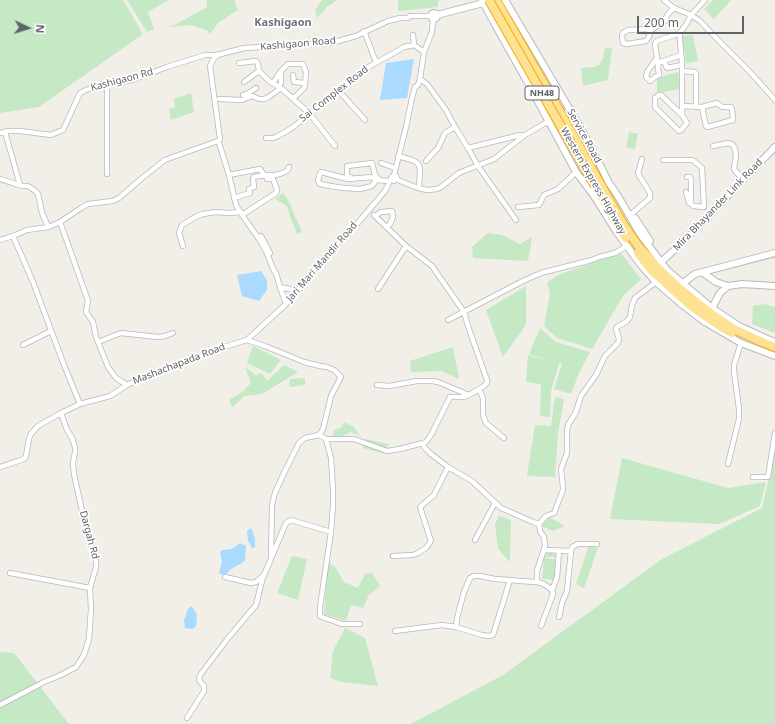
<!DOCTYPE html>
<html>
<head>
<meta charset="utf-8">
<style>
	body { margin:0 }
	#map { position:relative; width:775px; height:724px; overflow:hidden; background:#f1efe8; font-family:"Noto Sans",sans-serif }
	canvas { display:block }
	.north { position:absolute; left:8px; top:8px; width:40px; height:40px; -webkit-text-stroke:3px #fff; paint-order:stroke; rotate:94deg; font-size:11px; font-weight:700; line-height:16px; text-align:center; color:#5f6368 }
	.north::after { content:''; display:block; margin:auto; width:14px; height:18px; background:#5f6368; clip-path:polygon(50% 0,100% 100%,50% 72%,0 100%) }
	.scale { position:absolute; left:637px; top:16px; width:107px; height:18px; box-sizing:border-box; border:2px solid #5f6368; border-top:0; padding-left:5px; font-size:12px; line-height:14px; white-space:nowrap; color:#5f6368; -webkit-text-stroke:3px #fff; paint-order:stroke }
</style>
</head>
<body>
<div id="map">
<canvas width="775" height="724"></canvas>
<div class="north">N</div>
<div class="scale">200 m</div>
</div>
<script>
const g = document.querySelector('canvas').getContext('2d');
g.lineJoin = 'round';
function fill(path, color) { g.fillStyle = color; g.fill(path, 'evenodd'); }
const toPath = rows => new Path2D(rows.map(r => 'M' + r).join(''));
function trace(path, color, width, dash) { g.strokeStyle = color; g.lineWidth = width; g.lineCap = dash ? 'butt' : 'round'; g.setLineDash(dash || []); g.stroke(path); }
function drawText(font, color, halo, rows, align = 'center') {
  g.font = font + ' "Noto Sans",sans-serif'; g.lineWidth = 3.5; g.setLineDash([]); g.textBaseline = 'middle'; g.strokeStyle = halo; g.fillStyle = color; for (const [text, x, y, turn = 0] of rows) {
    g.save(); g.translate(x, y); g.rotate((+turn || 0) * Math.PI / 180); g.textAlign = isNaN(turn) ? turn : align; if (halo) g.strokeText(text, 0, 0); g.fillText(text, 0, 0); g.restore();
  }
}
const green = toPath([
	[0,0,123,0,143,34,39,107,0,113],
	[127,0,170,0,165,2,148,12,154,29,147,32],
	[207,0,234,0,238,10,219,22,210,34,208,31,192,25,170,27,182,21,207,7],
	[322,0,337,0,328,6,317,18,315,10],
	[398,0,439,0,437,7,398,11],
	[713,0,731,0,714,19,704,9],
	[693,35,698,61,686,63,682,36],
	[605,48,612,48,608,80,583,86,581,68,594,67,599,65,603,58],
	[678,72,680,89,657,93,657,78],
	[191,93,194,112,171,120,169,109,175,107,174,99],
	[629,132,638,134,635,149,626,147],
	[283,193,288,200,302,232,297,234,291,219,287,206,275,199],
	[488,233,502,235,520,244,532,237,528,261,473,258,472,247],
	[621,253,641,279,623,296,592,349,557,338,544,326,550,293,547,283,558,275],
	[526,286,526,325,503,357,486,310],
	[764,304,775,307,775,333,752,324,753,306],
	[540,328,556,342,590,352,579,373,571,394,554,389,562,364,559,363,551,391,550,417,540,416,541,384,526,382,528,355,551,361,529,354],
	[253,346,281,360,270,374,247,363],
	[453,347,459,379,441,371,411,372,410,361],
	[284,365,298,372,262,394,244,396,232,408,229,400,242,392,251,383,245,367,255,375,262,373,267,381],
	[305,378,305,385,289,387,290,379],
	[555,397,564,399,558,433,555,477,527,476,535,425,551,426],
	[344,422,354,427,360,436,351,432,342,436,333,436,334,430,341,428],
	[365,439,389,444,383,453,363,448],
	[775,451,775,724,411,724,503,675,662,559,762,508],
	[622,458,728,488,766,482,760,506,719,524,610,519],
	[499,516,511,520,510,562,498,549,495,524],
	[549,517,565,526,553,531,542,526],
	[589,545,598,548,584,588,576,584],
	[548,552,557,555,557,557,547,557,545,558,556,559,555,580,542,579,544,558],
	[292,556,307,559,298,600,277,593],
	[328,562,335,567,344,582,358,588,365,574,372,573,380,586,369,595,363,608,351,605,346,621,324,614],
	[345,628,365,638,378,686,342,682,330,678,333,651],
	[0,652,14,653,69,724,0,724]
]);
const water = toPath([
	[414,59,407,98,380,100,386,63],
	[261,271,267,280,267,290,259,301,242,296,237,275],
	[251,528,255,538,255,548,252,548,248,541,247,531,249,529],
	[240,543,246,546,245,560,242,563,231,569,225,576,219,573,222,562,220,552,222,550,232,549],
	[191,606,197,614,196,626,193,629,185,628,184,620,188,609]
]);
const street = toPath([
	[664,0,674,8,691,15,687,23,680,33,680,40,682,63,682,106,702,107,717,103,722,107,731,107,732,109,733,118,733,120,707,127,706,126,702,107],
	[705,0,691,15,700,21,720,42,750,72,775,100],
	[364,31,376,62],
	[650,31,647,29,628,30,623,33,622,36,623,43,627,44,646,41,649,37,650,31,665,21,667,15,674,8],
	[413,35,414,45],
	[217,55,213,60,210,66,220,139],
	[657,58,659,75,655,77,650,81,646,77,647,72,657,58,655,44,656,42,657,41,680,33],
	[664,61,667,68,682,65],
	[239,63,256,61,258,64,259,71,269,81,281,88],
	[658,63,681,55],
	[281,71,281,83],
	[682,71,695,72,696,73,696,107],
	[293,75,294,82,305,83],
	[420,79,427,84,446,110,455,127,468,148],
	[244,82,259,71],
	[273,83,281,71,288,64,303,64,306,72,305,85,304,88,297,95,293,98],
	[338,90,365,120],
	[243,95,247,94,256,88],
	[219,99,242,100,252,96,259,99,264,99,267,98,281,88,310,114,335,146],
	[682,106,682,115,687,123,681,130,679,131,655,107,655,98,659,95,661,95,682,115],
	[5,132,20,185],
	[0,133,8,131,20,131,51,135,58,132,63,130,80,93,86,90,100,85,113,84,135,79,167,67,205,55,217,55,244,48,331,43,356,36,388,21,400,18,408,18,410,16,431,16],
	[266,138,273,138,278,136,292,128,365,69,399,50,404,47,414,45,424,52],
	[219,143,229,175,236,205,242,215,259,239,266,251,274,271,276,273,280,287,286,304],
	[713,146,729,143,733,145,735,149,736,155,734,169,743,180],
	[398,156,412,160,416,162,419,165,420,170,419,188],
	[663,160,692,160,694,161,702,168,704,207,693,206,691,204,691,179,690,177,687,177],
	[426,161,438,148,445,133,455,127],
	[381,163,395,168],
	[107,174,107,84],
	[229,175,260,169,264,175,274,175,280,174,287,171,289,167],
	[394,175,396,176,397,178,394,181,391,179,391,178,394,175,406,127,412,98,415,87,418,85,420,79,424,52,432,32,433,20],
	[350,177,347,177,347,166,372,163,375,175,380,180],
	[0,179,22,186,28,186,34,190,38,194,42,213,47,224,49,227,60,222,81,208,88,204,113,201,119,198,142,178,165,160,173,157,218,141],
	[396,179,405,183,421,189,429,190,437,189,441,187,459,173,494,159,525,135],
	[376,180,372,177,348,179,321,172,319,176,318,181,320,184,330,186,344,188,360,189,372,186,376,180,390,181],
	[686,192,689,203],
	[234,198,250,193,249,189,254,187,253,179,254,177,266,175,267,179,273,179,277,190,276,193,242,215],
	[518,207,539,205,544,195,558,189,576,172],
	[374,215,406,246,432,266,464,312,469,329,487,380,487,383,484,386,469,395,438,382,432,381,417,381,389,386,377,385],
	[375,216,381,212,392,211,393,217,390,224,387,227],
	[629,216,650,198,650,193,642,180,640,177,638,173,642,159],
	[516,220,478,166,468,148,520,135,525,135,549,121],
	[60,222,86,295,88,301,86,312,93,322,96,337,108,367,116,378,127,385],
	[13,236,33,282,64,365,80,404],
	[261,236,270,253],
	[0,240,13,236,27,230,49,227],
	[183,246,179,233,182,225,197,216,203,214,216,212,229,213,241,212],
	[280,287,298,291],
	[378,289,406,246],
	[448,320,523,281,541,273,592,260,599,257,615,253,627,246],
	[98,342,121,333,158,337,165,336,173,333],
	[23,345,51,331],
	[479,389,483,398,483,415,486,423,504,438],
	[319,435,326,439,354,439,387,451,400,449,423,443,424,447,431,454,448,467,472,481,501,508,533,522,539,524],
	[423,443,426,442,431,435,450,397,463,397,469,395],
	[728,464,739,419,739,409,734,371,734,365,741,343],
	[0,467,24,459,26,456,29,439,31,434,38,426,61,413,80,404,110,396,127,385,144,377,166,369,224,347,247,340,286,304,304,284,305,280,323,259,357,224,385,191,391,179],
	[753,477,768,477,775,433],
	[331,532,320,607,320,616,322,617,342,624,360,624],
	[475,540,495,503],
	[545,550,571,551,572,547,578,544,597,544],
	[272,556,286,523,291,520,331,532,333,506,333,489,331,458,326,439],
	[393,556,413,555,418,553,426,548,431,541,420,507,434,495,448,467],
	[10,573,90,588],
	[225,577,251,583,256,582,264,575,271,559,272,506,273,500,275,493,284,473,299,443,305,438,319,435,323,429,331,396,341,377,334,370,327,367,320,366,304,362,265,346,247,340],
	[510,580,493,635,489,636,482,635,456,627,457,618,464,592,470,578,474,576,480,576,495,579,510,580,520,581,537,582,537,571,545,546,544,537,540,531,539,524,546,516,554,513,563,490,563,487,561,469,567,453,567,431,568,425,576,412,581,396,596,375,605,356,618,343,619,339,616,329,617,327,627,321,630,317,632,305,635,298,656,282],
	[537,582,544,584,552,590],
	[559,617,562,603,567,591,571,551],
	[541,626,549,605,553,594,552,590,557,577,559,551],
	[395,631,442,625,456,627],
	[0,705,44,682,61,675,76,667,84,655,89,639,91,609,90,588,96,567,96,562,84,520,74,474,73,463,75,452,75,447,72,438,67,430,61,413],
	[187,718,204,691,204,686,199,680,200,675,229,637,256,605,263,577]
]);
const secondary = toPath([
	[482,0,493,21,528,83,576,172,594,196,616,231,640,264,656,282,680,303,705,322,741,343,775,356],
	[505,0,579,125,599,163,609,183,618,196,640,234,667,270,712,308,739,326,765,338,775,342],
	'431 16a3 3 0 1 1 6 0a3 3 0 1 1-6 0Z',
	[437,15,487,2],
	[635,218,650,241],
	[661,262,680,245,775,147],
	[702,272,716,282,728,286],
	[683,283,695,274,775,253],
	[712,308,720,293,728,286,742,284,775,286]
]);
const highway = toPath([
	[496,0,555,103,602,187,623,224,639,247,657,267,678,287,713,315,734,329,762,342,775,347],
	[597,189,617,225,626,238],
	[638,253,651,270,692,307,724,329,732,333]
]);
const highwayBridge = toPath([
	[489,0,595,186]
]);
const shields = [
	[542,93,34]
];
const shieldNames = [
	["NH48",542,93]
];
const streetNames = [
	["Kashigaon Road",298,44,-5],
	["Kashigaon Rd",122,80,-15],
	["Sai Complex Road",334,94,-38],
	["Service Road",584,136,61],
	["Western Express Highway",593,181,60],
	["Mira Bhayander Link Road",718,205,-46],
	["Jari Mari Mandir Road",322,262,-49],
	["Mashachapada Road",179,364,-21],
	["Dargah Rd",89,535,75]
];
const neighbourhoodNames = [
	["Kashigaon",283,23]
];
fill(green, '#c5e8c5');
fill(water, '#aadaff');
trace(street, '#b5b8bc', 6);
trace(secondary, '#b6babf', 8);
trace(highway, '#f9ab00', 10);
trace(street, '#fff', 4.5);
trace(secondary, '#fff', 6);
trace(highway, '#fde293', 8);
trace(highwayBridge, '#f9ab00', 10, []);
trace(highwayBridge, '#fde293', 8);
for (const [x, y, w] of shields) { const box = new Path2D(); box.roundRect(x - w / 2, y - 7, w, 14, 3); g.fillStyle = '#fff'; g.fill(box); trace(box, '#5f6368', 1); }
drawText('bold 9px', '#5f6368', null, shieldNames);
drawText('10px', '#5f6368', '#fff', streetNames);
drawText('bold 11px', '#70757a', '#fff', neighbourhoodNames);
</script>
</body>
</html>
